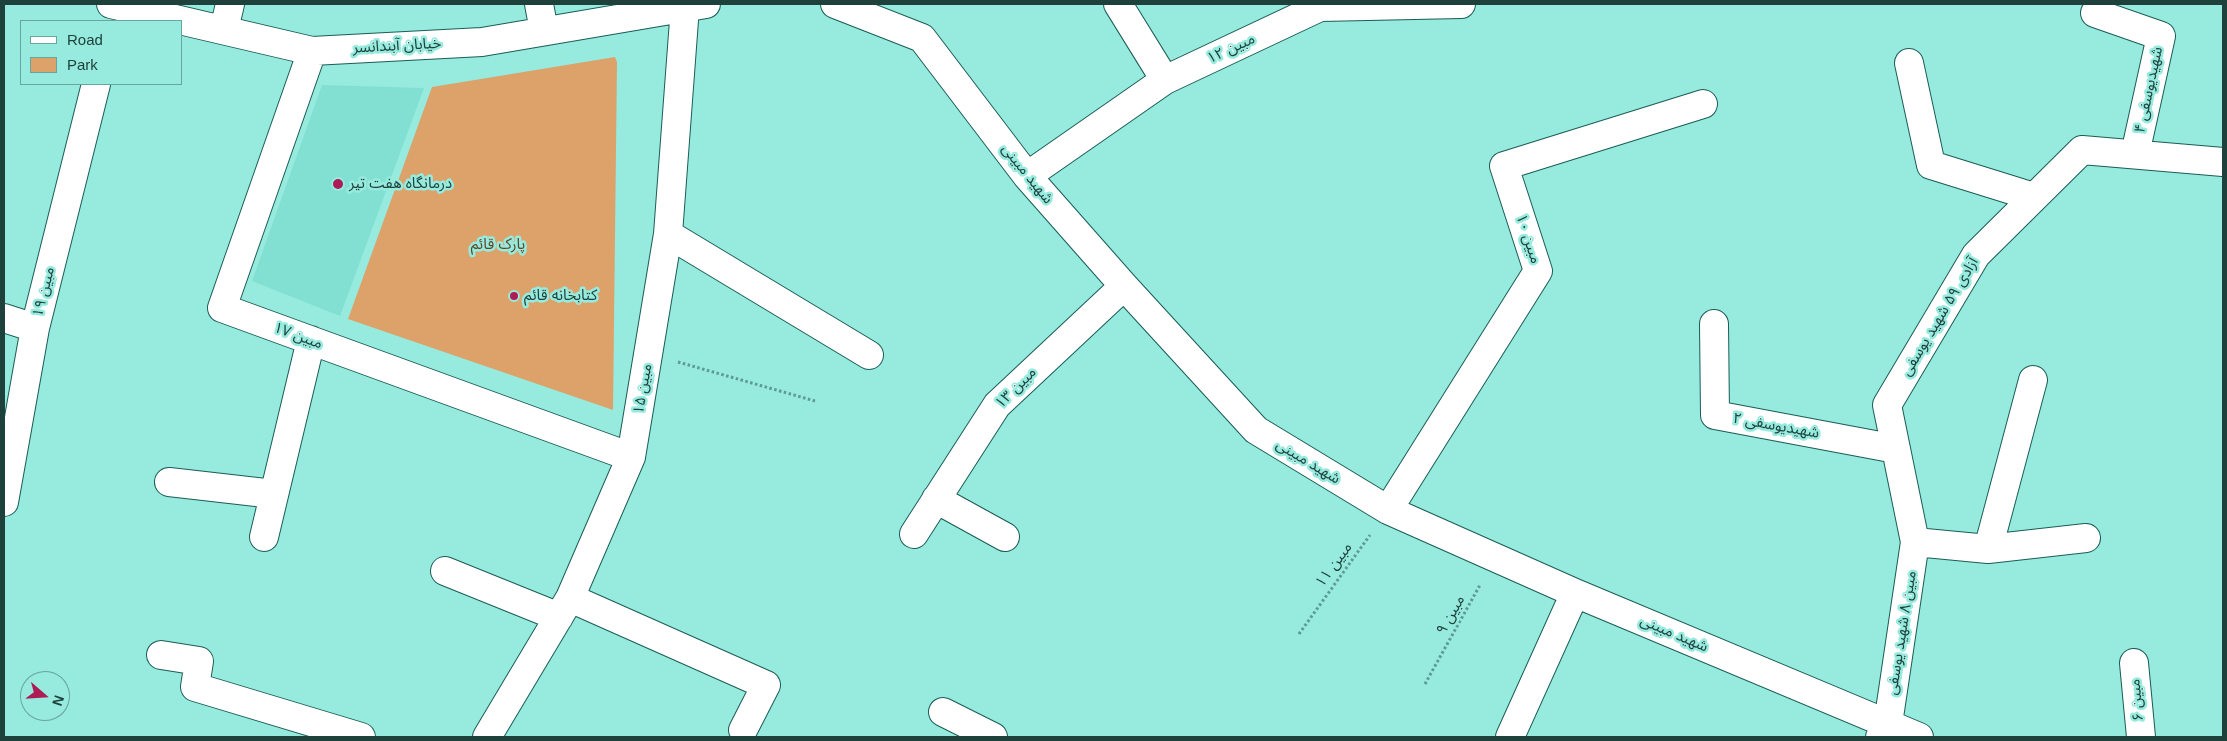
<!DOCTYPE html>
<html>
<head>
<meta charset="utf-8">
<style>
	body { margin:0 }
	#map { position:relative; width:2227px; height:741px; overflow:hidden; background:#97eade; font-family:Arial,sans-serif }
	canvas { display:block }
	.frame { position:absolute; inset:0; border:5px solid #1e413c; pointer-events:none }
	.legend { position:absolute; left:20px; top:20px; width:162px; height:65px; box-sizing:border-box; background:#97eade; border:1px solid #67a69d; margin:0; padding:6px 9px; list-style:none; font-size:15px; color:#1e413c }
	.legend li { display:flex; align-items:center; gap:10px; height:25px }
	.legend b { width:25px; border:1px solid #67a69d }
	.north { position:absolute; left:20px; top:671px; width:50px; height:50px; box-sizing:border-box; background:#97eade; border:1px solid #67a69d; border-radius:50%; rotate:109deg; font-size:14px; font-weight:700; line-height:20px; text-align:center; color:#1e413c }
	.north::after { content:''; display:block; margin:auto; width:18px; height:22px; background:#ad1d55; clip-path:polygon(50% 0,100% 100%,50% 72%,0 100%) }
</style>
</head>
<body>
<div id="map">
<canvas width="2227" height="741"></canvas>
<div class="frame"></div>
<ul class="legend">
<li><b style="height:6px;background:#fff"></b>Road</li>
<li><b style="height:14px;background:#dca26a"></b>Park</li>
</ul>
<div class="north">N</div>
</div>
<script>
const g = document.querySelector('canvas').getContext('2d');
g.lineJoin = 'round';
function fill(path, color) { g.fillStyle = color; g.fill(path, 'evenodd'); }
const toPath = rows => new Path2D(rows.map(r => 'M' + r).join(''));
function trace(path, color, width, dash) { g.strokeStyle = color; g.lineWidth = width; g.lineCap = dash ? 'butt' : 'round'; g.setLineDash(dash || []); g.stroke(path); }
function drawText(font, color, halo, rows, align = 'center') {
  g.font = font + ' Arial,"Noto Sans Arabic",sans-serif'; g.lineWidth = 5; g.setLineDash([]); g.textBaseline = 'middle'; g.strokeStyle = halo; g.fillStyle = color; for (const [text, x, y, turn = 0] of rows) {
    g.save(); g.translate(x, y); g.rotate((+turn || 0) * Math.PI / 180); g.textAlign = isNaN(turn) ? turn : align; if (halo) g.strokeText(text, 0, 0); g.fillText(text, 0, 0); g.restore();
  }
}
const built = toPath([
	[322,85,424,88,340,316,252,281]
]);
const green = toPath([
	[615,57,617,62,613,410,348,319,432,87]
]);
const path = toPath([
	[678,362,815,401],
	[1299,634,1370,535],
	[1425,684,1480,585]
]);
const minor = toPath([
	[111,4,312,51,482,42,706,4],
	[539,4,544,31],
	[835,4,922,38,1027,176,1124,286,1256,430,1388,510,1575,593,1919,737],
	[1118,4,1165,80],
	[2095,13,2161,36,2135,154],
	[224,30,230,4],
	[312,51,222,308,631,457],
	[1909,63,1931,165,2034,197],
	[1027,176,1165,80,1320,7,1461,4],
	[668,234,869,355],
	[4,318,35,328],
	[1714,324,1715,415,1896,449],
	[169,482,274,494],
	[936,499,1005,537],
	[4,502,35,328,96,84],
	[1388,510,1538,271,1504,166,1703,104],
	[914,534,997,405,1124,286],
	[264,537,311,340],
	[1915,542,1988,549,2086,538],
	[1988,549,2033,380],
	[445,571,559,617],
	[570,598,766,685,743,730],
	[161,655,199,661,195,687,361,737],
	[2134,663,2141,737],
	[943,712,993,737],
	[487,737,570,598,631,457,668,234,685,7],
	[1510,737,1575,593],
	[1880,737,1888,724,1915,542,1887,405,1976,255,2082,150,2223,162]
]);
const markers = [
	[338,184,6,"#ad1d55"],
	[514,296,5,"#ad1d55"]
];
const streetNames = [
	["خیابان آبندانسر",397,46,-3],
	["مبین ۱۲",1231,49,-25],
	["شهیدیوسفی ۴",2149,90,-78],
	["شهید مبینی",1027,174,51],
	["مبین ۱۰",1528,239,72],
	["مبین ۱۹",44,292,-76],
	["آزادی ۵۹ شهید یوسفی",1940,317,-59],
	["مبین ۱۷",298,336,20],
	["مبین ۱۳",1016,388,-45],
	["مبین ۱۵",643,389,-80],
	["شهیدیوسفی ۲",1776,426,10],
	["شهید مبینی",1308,462,31],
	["مبین ۱۱",1334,565,-54],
	["مبین ۹",1451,615,-61],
	["مبین ۸ شهید یوسفی",1902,633,-81],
	["شهید مبینی",1674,634,23],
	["مبین ۶",2137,700,-95]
];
const poiNames = [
	["درمانگاه هفت تیر",349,184],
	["کتابخانه قائم",524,296]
];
const parkNames = [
	["پارک قائم",498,245]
];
fill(built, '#82e0d3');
fill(green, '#dca26a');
trace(minor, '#1a5d55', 30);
trace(path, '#5d9a91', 3, [2.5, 2.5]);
trace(minor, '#fff', 28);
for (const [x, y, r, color] of markers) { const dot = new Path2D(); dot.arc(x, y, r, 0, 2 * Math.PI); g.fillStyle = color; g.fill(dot); trace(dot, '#97eade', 2); }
drawText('15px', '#1e413c', '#97eade', streetNames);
drawText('15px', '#1e413c', '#97eade', poiNames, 'left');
drawText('15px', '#624323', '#97eade', parkNames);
</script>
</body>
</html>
